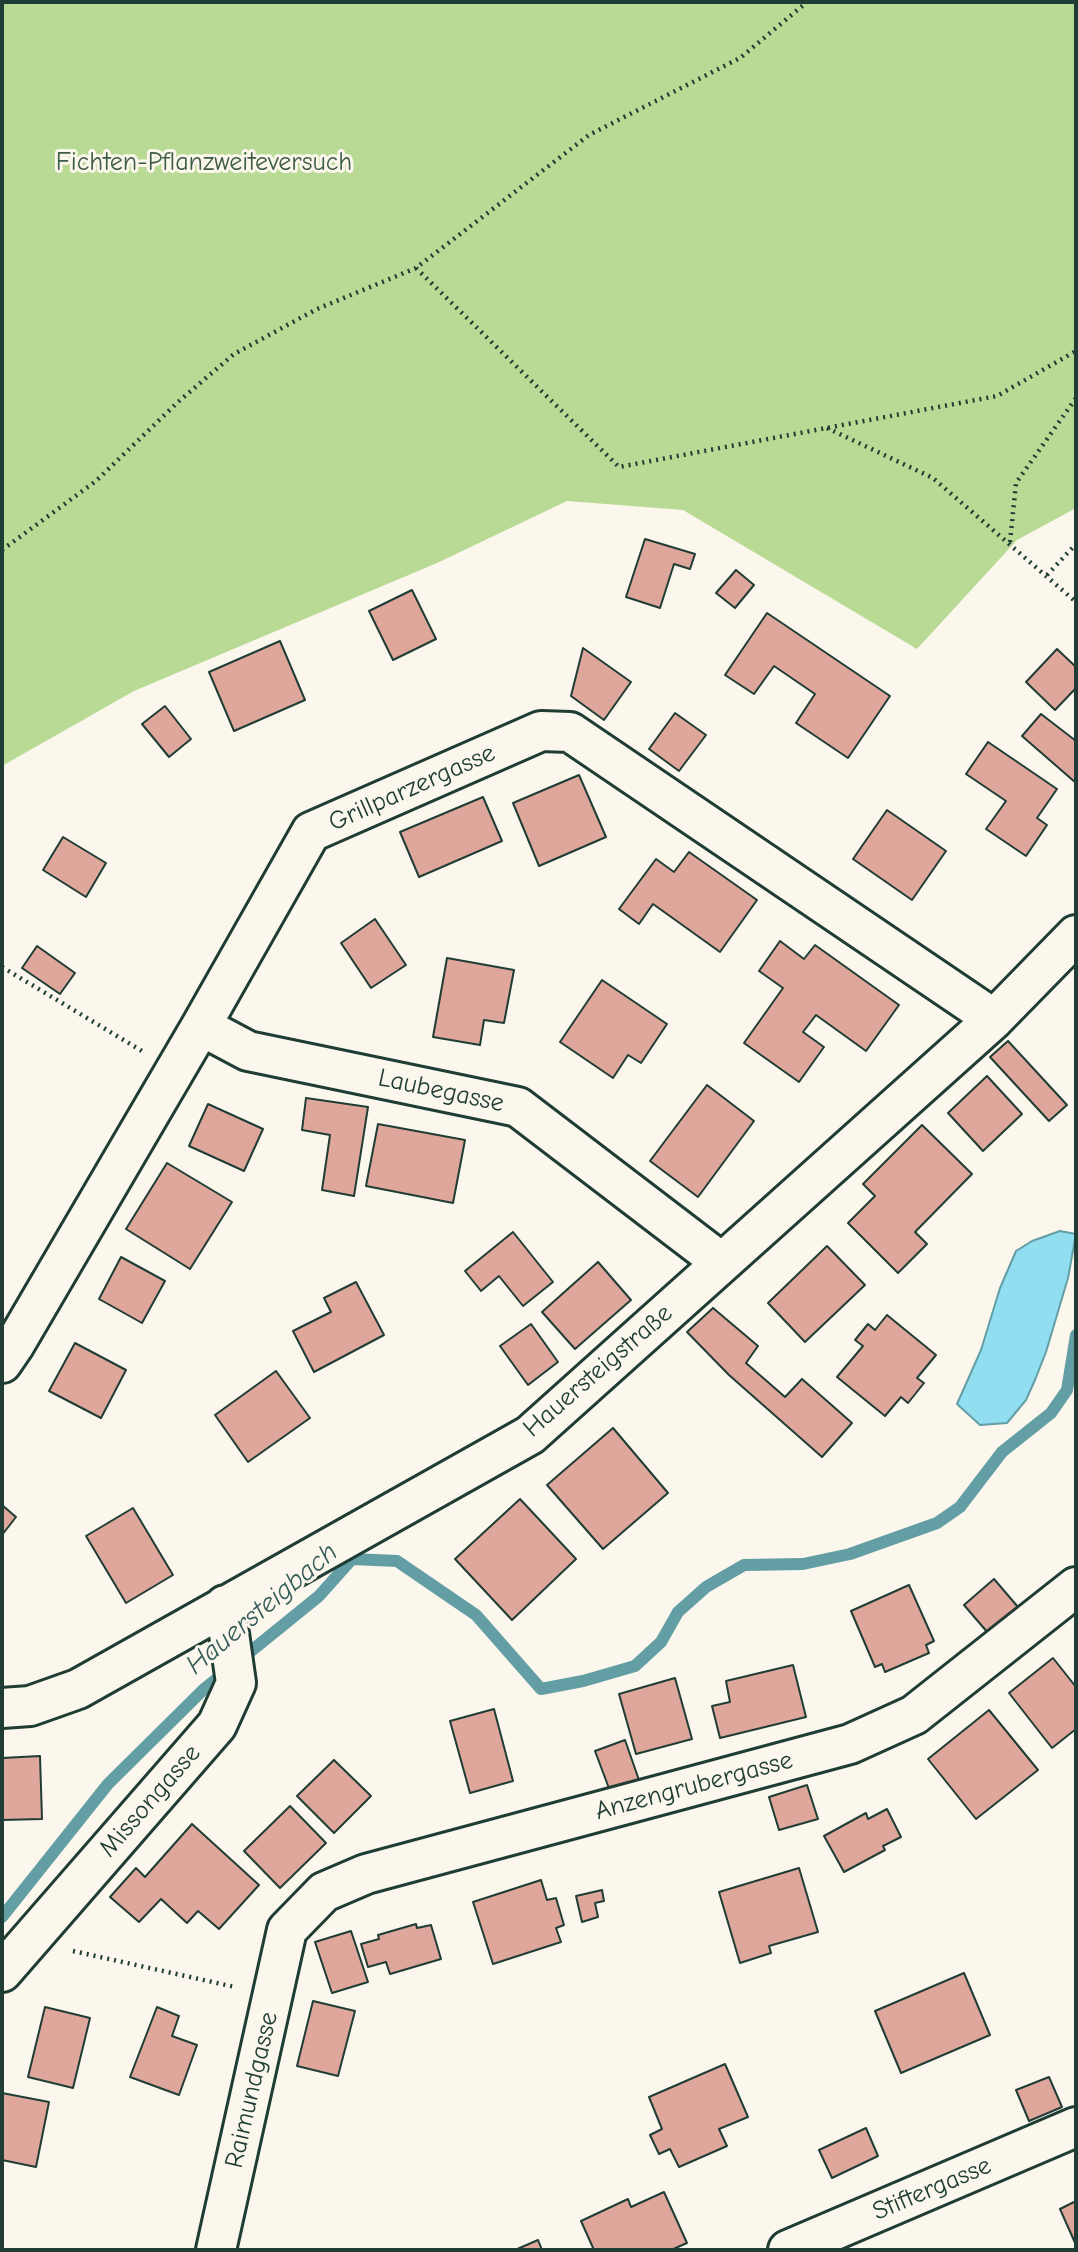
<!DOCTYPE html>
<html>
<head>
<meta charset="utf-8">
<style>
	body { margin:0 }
	#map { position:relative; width:1078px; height:2252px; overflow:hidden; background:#fbf7ec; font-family:"Comic Neue",sans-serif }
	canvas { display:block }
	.frame { position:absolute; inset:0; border:4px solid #1f3d34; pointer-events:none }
</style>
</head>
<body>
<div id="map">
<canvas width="1078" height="2252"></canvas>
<div class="frame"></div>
</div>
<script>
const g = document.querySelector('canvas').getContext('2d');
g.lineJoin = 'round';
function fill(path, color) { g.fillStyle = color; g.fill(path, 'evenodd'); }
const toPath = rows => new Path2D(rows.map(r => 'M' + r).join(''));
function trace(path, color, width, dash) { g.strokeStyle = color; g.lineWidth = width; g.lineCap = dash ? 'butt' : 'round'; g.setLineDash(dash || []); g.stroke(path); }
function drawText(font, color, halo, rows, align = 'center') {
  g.font = font + ' "Comic Neue",sans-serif'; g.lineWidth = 6; g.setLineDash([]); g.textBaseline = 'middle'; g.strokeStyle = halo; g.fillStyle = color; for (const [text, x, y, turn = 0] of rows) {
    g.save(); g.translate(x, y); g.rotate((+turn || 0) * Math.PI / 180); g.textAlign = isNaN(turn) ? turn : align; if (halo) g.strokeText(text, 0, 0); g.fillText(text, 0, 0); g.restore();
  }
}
const green = toPath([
	[2,2,1076,2,1076,508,1017,540,917,649,683,510,567,501,437,563,134,691,2,766]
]);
const water = toPath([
	[1060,1231,1076,1234,1068,1278,1046,1352,1035,1380,1026,1400,1007,1423,980,1425,957,1404,981,1350,1000,1288,1016,1251,1032,1241,1060,1231]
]);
const stream = toPath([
	[2,1917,108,1784,203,1690,319,1596,352,1559,397,1561,476,1615,541,1689,583,1681,635,1666,661,1642,678,1612,706,1587,744,1565,803,1564,850,1554,937,1523,960,1507,1002,1452,1051,1413,1067,1390,1076,1335]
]);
const building = toPath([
	[645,539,695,554,690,569,674,564,660,608,626,597,645,539],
	[736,570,754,585,735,608,716,593,736,570],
	[412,590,436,639,393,660,369,611,412,590],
	[767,613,890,696,848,758,796,723,815,694,774,666,754,694,725,675,767,613],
	[280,641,305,700,234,731,209,672,280,641],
	[583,648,631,682,604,720,571,696,583,648],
	[1057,649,1076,667,1076,688,1055,710,1026,682,1057,649],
	[165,706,191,739,169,757,142,724,165,706],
	[675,713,706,735,679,771,649,749,675,713],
	[1041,714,1076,741,1076,783,1022,736,1041,714],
	[988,742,1057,789,1037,818,1047,825,1026,856,986,829,1006,801,966,774,988,742],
	[579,775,606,837,539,866,513,803,579,775],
	[483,797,502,841,419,877,400,832,483,797],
	[887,810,946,851,912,900,853,859,887,810],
	[63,837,106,863,86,897,43,870,63,837],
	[689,852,757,900,720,952,653,904,639,924,619,909,656,859,674,872,689,852],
	[375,919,406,965,371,988,341,943,375,919],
	[780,941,804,959,815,945,899,1005,866,1051,816,1015,803,1032,824,1047,799,1082,744,1043,783,988,759,971,780,941],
	[37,946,75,973,60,994,22,968,37,946],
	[447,958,514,970,504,1023,484,1020,480,1045,433,1037,447,958],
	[602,980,667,1024,641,1063,628,1055,613,1078,560,1042,602,980],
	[1008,1041,1067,1105,1049,1121,990,1057,1008,1041],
	[987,1076,1022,1114,983,1151,948,1113,987,1076],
	[707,1085,754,1121,698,1197,650,1161,707,1085],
	[306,1098,368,1107,354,1196,322,1190,330,1135,302,1130,306,1098],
	[208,1104,263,1129,244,1171,189,1146,208,1104],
	[378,1124,465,1140,453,1203,366,1186,378,1124],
	[922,1125,972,1174,915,1232,927,1244,898,1273,848,1223,875,1196,863,1184,922,1125],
	[167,1163,232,1202,190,1269,126,1229,167,1163],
	[513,1232,553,1282,523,1306,499,1276,481,1291,465,1271,513,1232],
	[827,1246,865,1285,805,1342,768,1303,827,1246],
	[121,1257,165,1281,142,1323,99,1299,121,1257],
	[598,1262,631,1300,575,1349,542,1312,598,1262],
	[356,1282,384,1335,314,1372,293,1331,331,1312,324,1298,356,1282],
	[713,1308,758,1346,746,1363,785,1397,802,1379,852,1423,822,1457,729,1375,687,1332,713,1308],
	[887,1315,936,1355,917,1378,924,1383,908,1403,901,1397,885,1416,837,1377,863,1346,855,1340,868,1324,875,1330,887,1315],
	[531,1324,558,1362,528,1385,500,1346,531,1324],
	[75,1343,126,1370,101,1418,49,1391,75,1343],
	[276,1371,310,1418,248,1462,215,1415,276,1371],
	[613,1428,668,1493,603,1549,547,1485,613,1428],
	[520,1499,576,1559,512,1620,455,1559,520,1499],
	[2,1505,16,1517,2,1535,2,1505],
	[133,1508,173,1575,126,1603,86,1536,133,1508],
	[994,1579,1018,1607,988,1633,964,1605,994,1579],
	[909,1585,934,1641,926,1645,929,1653,885,1672,882,1664,875,1667,851,1611,909,1585],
	[1053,1658,1076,1687,1076,1729,1052,1748,1009,1693,1053,1658],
	[793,1665,806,1717,720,1738,712,1706,730,1702,726,1681,793,1665],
	[675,1678,692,1739,636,1754,619,1694,675,1678],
	[494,1709,513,1781,470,1793,450,1721,494,1709],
	[989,1710,1038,1770,976,1819,928,1759,989,1710],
	[625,1740,639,1780,610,1791,595,1751,625,1740],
	[40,1756,42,1819,2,1820,2,1758,40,1756],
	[334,1760,371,1796,334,1833,297,1796,334,1760],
	[807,1785,818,1819,779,1830,769,1797,807,1785],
	[290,1806,326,1843,280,1888,244,1851,290,1806],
	[887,1809,901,1837,883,1846,885,1850,844,1872,824,1836,866,1813,868,1819,887,1809],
	[192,1824,259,1885,219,1929,198,1911,187,1923,161,1899,139,1922,110,1897,136,1868,145,1877,192,1824],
	[799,1868,818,1932,769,1946,771,1953,740,1963,719,1892,799,1868],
	[541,1880,547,1900,556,1898,564,1925,556,1928,561,1942,493,1964,473,1902,541,1880],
	[602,1890,604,1901,595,1903,598,1917,582,1922,576,1896,602,1890],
	[416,1924,417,1928,431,1925,441,1959,390,1974,386,1962,368,1967,361,1944,379,1939,378,1935,416,1924],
	[351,1931,368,1982,332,1993,315,1942,351,1931],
	[964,1973,990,2035,901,2073,875,2011,964,1973],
	[313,2001,355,2011,338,2076,297,2066,313,2001],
	[45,2007,90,2018,73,2088,28,2077,45,2007],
	[157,2007,179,2016,172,2036,197,2045,179,2095,130,2077,157,2007],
	[725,2064,748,2117,719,2129,727,2146,679,2167,670,2149,659,2154,650,2135,662,2129,649,2097,725,2064],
	[1049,2077,1062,2107,1029,2121,1016,2090,1049,2077],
	[2,2093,49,2102,36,2167,2,2160,2,2093],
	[866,2128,878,2156,832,2178,819,2150,866,2128],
	[664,2192,687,2243,671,2250,594,2250,581,2221,628,2199,631,2207,664,2192],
	[1076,2201,1076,2245,1060,2209,1076,2201],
	[538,2240,542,2250,515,2250,538,2240]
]);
const path = toPath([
	[416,268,619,467,997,396,1076,351],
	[827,428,933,478,1076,602],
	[1010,542,1016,483,1076,398],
	[2,550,96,481,178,402,234,354,317,309,416,268,589,135,740,58,807,2],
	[1047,575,1076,544],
	[2,967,142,1051],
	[73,1951,235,1987]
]);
const minor = toPath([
	[201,1026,248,1051,518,1107,721,1262],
	[2,1363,15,1344,201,1026,311,832,541,731,570,732,994,1019],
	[2,1708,30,1706,78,1689,530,1435,994,1019,1076,935],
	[2,1972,217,1725,236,1683,225,1605],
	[216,2250,287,1930,324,1892,366,1874,850,1744,914,1715,1076,1587],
	[788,2250,1076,2127]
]);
const parkNames = [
	["Fichten-Pflanzweiteversuch",204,163]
];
const streetNames = [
	["Grillparzergasse",412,788,-24],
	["Laubegasse",441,1091,12],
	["Hauersteigstraße",598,1371,-41],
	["Anzengrubergasse",694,1786,-15],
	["Missongasse",150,1801,-49],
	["Raimundgasse",252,2090,-77],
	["Stiftergasse",932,2189,-23]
];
const waterNames = [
	["Hauersteigbach",262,1609,-40]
];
fill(green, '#b9da94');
fill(water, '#91def0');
trace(water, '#639ea5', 2);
trace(stream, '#639ea5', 12);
fill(building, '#dfa69b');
trace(building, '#1f3d34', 2);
trace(minor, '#1f3d34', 44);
trace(path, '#1f3d34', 4.5, [2, 5]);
trace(minor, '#fbf7ec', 38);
drawText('26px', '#3e5c47', '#fbf7ec', parkNames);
drawText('26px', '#1f3d34', '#fbf7ec', streetNames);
drawText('italic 28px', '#365d5a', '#fbf7ec', waterNames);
</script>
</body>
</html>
